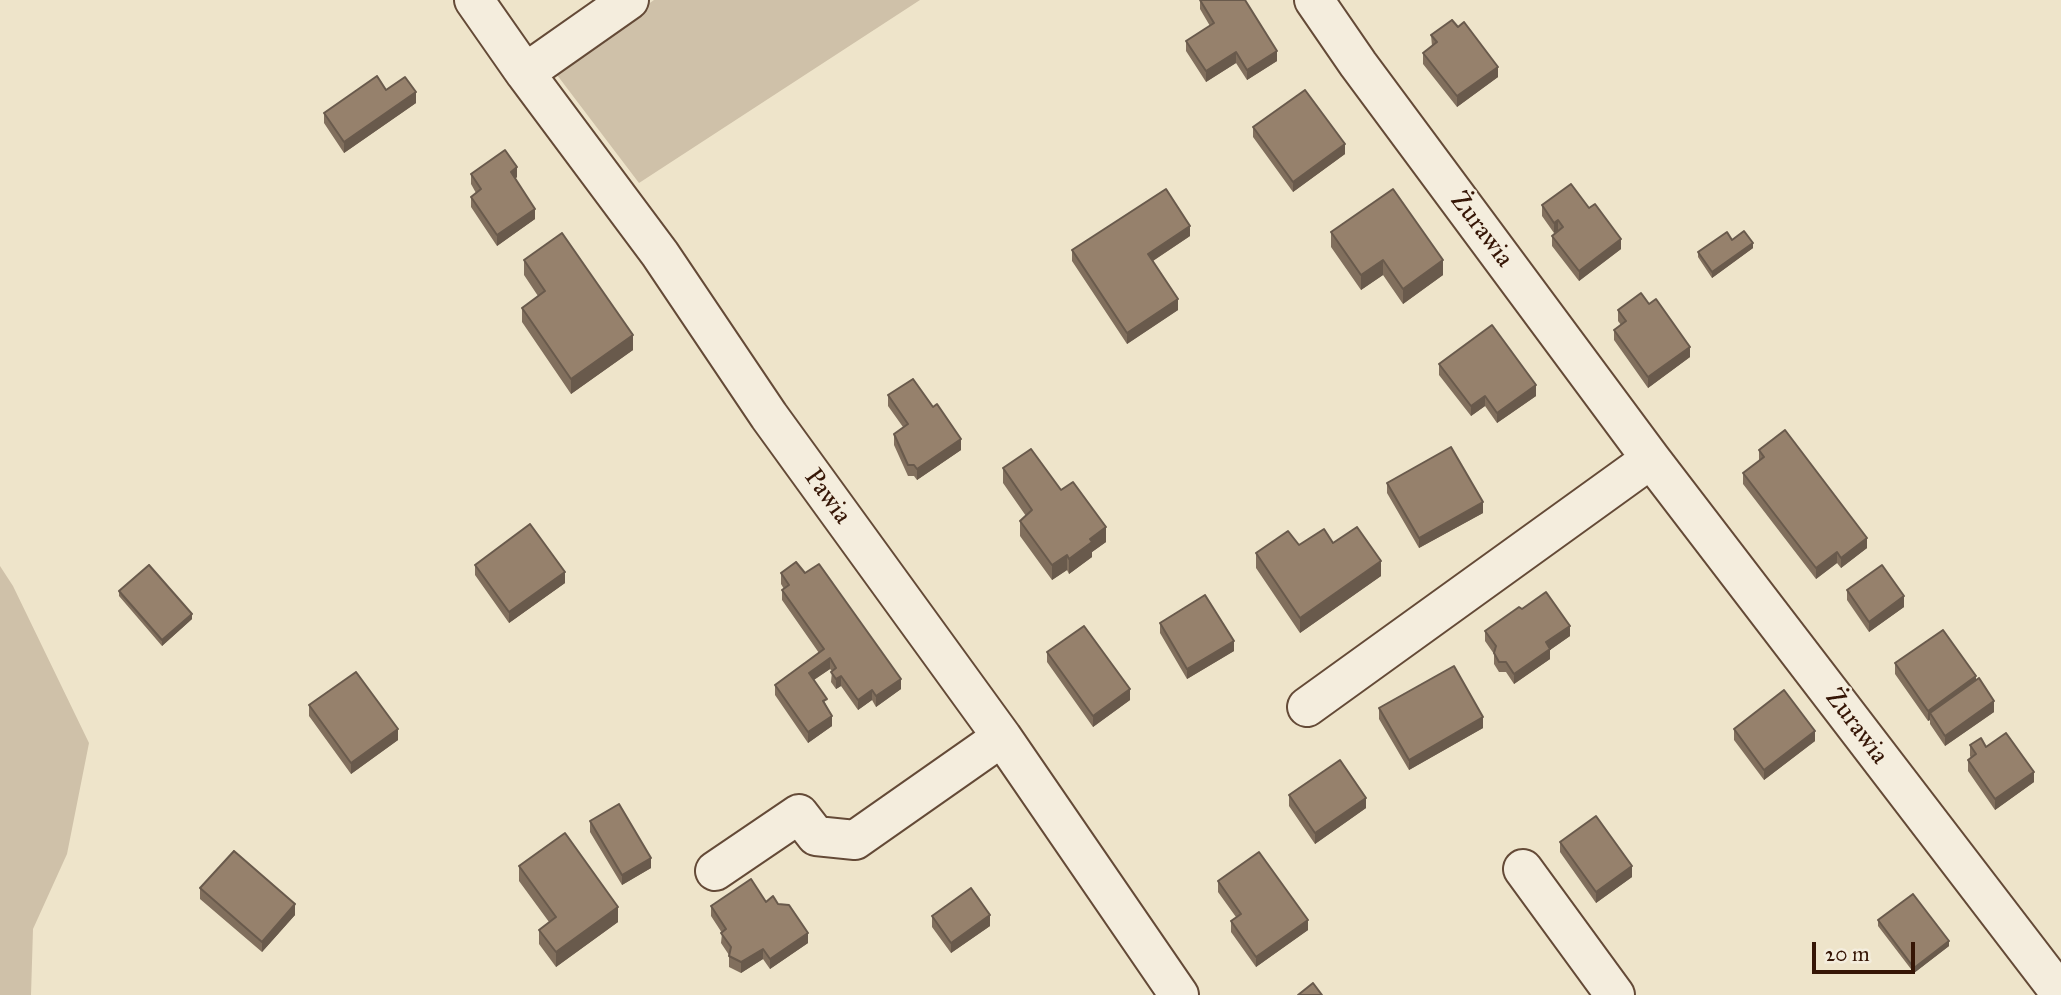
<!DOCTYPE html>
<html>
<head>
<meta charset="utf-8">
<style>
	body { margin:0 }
	#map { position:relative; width:2061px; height:995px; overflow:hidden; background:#eee4ca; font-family:"IM FELL Great Primer",serif }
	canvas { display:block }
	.scale { position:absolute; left:1812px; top:942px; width:103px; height:32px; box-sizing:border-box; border:4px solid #361606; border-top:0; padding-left:9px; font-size:21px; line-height:24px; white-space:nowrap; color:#361606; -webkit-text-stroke:5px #f4eddd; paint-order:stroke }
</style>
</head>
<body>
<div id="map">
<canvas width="2061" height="995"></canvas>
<div class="scale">20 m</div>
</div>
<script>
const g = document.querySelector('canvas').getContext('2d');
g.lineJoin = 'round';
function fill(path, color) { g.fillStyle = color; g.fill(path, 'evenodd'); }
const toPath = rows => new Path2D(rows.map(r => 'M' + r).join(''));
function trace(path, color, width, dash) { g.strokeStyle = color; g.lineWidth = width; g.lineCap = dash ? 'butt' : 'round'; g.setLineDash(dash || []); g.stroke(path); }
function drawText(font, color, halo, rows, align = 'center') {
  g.font = font + ' "IM FELL Great Primer",serif'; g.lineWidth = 5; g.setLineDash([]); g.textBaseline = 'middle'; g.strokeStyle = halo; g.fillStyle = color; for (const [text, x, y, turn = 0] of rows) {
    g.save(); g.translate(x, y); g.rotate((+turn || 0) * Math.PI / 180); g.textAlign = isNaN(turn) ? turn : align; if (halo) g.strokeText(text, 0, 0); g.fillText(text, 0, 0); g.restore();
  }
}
const green = toPath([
	[654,0,920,0,639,183,554,71],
	[0,566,13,586,89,743,67,854,33,929,31,995,0,995]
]);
const minor = toPath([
	[474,0,525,73,660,254,769,416,1002,737,1179,995],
	[1314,0,1358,64,1651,459,2061,994],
	[525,73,629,0],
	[1307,707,1651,459],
	[1523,869,1615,995],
	[715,871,799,814,816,836,855,840,1002,737]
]);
const wall = toPath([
	[1200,0,1277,61,1247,80,1236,63,1206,82,1186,51,1186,41,1210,26,1200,9],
	[1431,35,1498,77,1457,107,1423,64,1423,53,1432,46],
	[416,103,344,153,324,123,324,113],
	[1253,127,1345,154,1293,192,1253,137],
	[471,174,517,177,515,179,535,219,497,246,471,207,471,197,476,193,471,184],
	[1542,205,1589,208,1621,249,1579,281,1552,246,1552,236,1558,231,1554,233,1542,216],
	[1331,232,1443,275,1403,304,1383,275,1361,290,1331,247],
	[1190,236,1153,261,1178,310,1127,344,1072,261,1072,250],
	[1732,240,1753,248,1712,278,1698,257,1698,252],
	[524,260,633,350,571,394,522,322,522,308,538,296,524,275],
	[1618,310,1690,357,1648,388,1614,340,1614,330,1621,325,1618,321],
	[1439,364,1536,396,1497,423,1485,406,1471,416,1439,375],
	[888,395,961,450,917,480,914,476,908,476,894,445,894,434,903,427,888,406],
	[1759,450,1867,548,1841,568,1837,563,1816,579,1743,484,1743,473,1759,461],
	[1003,468,1061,490,1106,542,1092,552,1092,557,1069,574,1067,570,1052,580,1020,536,1020,521,1026,516,1003,483],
	[1387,483,1483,513,1419,548,1387,493],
	[1333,543,1381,576,1300,633,1256,568,1256,553,1299,545],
	[475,565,565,583,509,623,475,575],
	[781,573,805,573,901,689,876,707,872,700,858,710,841,686,836,689,831,682,832,671,830,669,814,680,827,707,832,726,808,743,775,695,775,685,819,653,782,600,782,590,784,589,781,584],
	[1847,590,1904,607,1869,632,1847,600],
	[119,591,192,619,162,646,119,596],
	[1160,623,1234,651,1187,679,1160,633],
	[1485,631,1570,636,1550,650,1550,659,1514,684,1506,672,1499,672,1494,664,1494,654,1485,641],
	[1047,652,1130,700,1093,727,1047,662],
	[1895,663,1976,680,1994,712,1945,746,1930,724,1930,720,1928,721,1895,674],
	[309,705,398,740,351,774,309,716],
	[1379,708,1483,728,1409,770,1379,719],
	[1734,729,1815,741,1764,780,1734,740],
	[1970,745,1986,747,2034,782,1995,810,1968,771,1968,760,1971,758,1970,756],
	[1289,795,1366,808,1315,844,1289,806],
	[590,821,651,868,622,885,590,832],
	[1560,842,1632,877,1596,903,1560,852],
	[519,866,618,922,556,967,539,944,539,930,549,922,519,881],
	[1218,881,1308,930,1256,967,1231,932,1231,921,1236,917,1218,892],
	[200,888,295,915,262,952,200,899],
	[766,902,778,904,808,943,770,969,763,959,741,973,729,967,729,955,721,943,722,933,711,916,711,906],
	[932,916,990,926,951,953,932,927],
	[1878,920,1949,946,1914,973,1878,926]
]);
const shadedWall = toPath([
	[1277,51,1277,61,1247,80,1247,70],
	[1236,52,1236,63,1206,82,1206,71],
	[1498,67,1498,77,1457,107,1457,96],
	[416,92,416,103,344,153,344,142],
	[1345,144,1345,154,1293,192,1293,182],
	[517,167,517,177,511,182,511,172],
	[535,209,535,219,497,246,497,235],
	[1558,220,1558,231,1554,233,1554,223],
	[1190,226,1190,236,1148,264,1148,254],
	[1621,239,1621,249,1579,281,1579,271],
	[1753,243,1753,248,1712,278,1712,272],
	[1383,260,1383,275,1361,290,1361,275],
	[1443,260,1443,275,1403,304,1403,289],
	[1178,299,1178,310,1127,344,1127,333],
	[633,335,633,350,571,394,571,379],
	[1690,347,1690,357,1648,388,1648,377],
	[1536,385,1536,396,1497,423,1497,413],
	[1485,396,1485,406,1471,416,1471,406],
	[961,439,961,450,917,480,917,469],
	[1483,502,1483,513,1419,548,1419,538],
	[1106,527,1106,542,1092,552,1092,557,1069,574,1069,559,1090,539],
	[1867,538,1867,548,1841,568,1841,558],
	[1837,552,1837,563,1816,579,1816,568],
	[1067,555,1067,570,1052,580,1052,565],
	[1381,561,1381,576,1300,633,1300,618],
	[565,572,565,583,509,623,509,612],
	[1904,596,1904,607,1869,632,1869,622],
	[192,614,192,619,162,646,162,640],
	[1570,626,1570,636,1550,650,1550,659,1514,684,1514,674,1546,642],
	[1234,641,1234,651,1187,679,1187,669],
	[830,658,830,669,809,683,809,673],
	[841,676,841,686,836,689,836,679],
	[1976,676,1976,686,1930,713,1930,720,1928,721,1928,711],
	[901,679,901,689,876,707,876,696],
	[1130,689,1130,700,1093,727,1093,716],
	[872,690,872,700,858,710,858,700],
	[1994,701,1994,712,1945,746,1945,736],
	[832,716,832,726,808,743,808,732],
	[1483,717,1483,728,1409,770,1409,760],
	[398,729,398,740,351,774,351,763],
	[1815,731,1815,741,1764,780,1764,770],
	[2034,772,2034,782,1995,810,1995,799],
	[1366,798,1366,808,1315,844,1315,833],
	[651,858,651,868,622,885,622,875],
	[1632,866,1632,877,1596,903,1596,892],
	[295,904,295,915,262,952,262,942],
	[618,907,618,922,556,967,556,952],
	[990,915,990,926,951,953,951,943],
	[1308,920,1308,930,1256,967,1256,957],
	[808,933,808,943,770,969,770,959],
	[1949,941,1949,946,1914,973,1914,968],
	[763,949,763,959,741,973,741,962]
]);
const building = toPath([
	[1200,0,1245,0,1277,51,1247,70,1236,52,1206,71,1186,41,1214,23,1200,0],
	[1452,20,1458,27,1464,22,1498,67,1457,96,1423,53,1437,42,1431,35,1452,20],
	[377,76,386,90,405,77,416,92,344,142,324,113,377,76],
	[1305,90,1345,144,1293,182,1253,127,1305,90],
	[505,150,517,167,511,172,535,209,497,235,471,197,481,189,471,174,505,150],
	[1571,184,1589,208,1595,204,1621,239,1579,271,1552,236,1563,227,1558,220,1554,223,1542,205,1571,184],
	[1166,189,1190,226,1148,254,1178,299,1127,333,1072,250,1166,189],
	[1393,189,1443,260,1403,289,1383,260,1361,275,1331,232,1393,189],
	[1744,231,1753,243,1712,272,1698,252,1727,232,1732,240,1744,231],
	[562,233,633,335,571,379,522,308,545,291,524,260,562,233],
	[1641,293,1649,304,1656,299,1690,347,1648,377,1614,330,1626,321,1618,310,1641,293],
	[1492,325,1536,385,1497,413,1485,396,1471,406,1439,364,1492,325],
	[913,379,933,407,937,404,961,439,917,469,914,465,908,465,894,434,908,424,888,395,913,379],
	[1785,430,1867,538,1841,558,1837,552,1816,568,1743,473,1764,457,1759,450,1785,430],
	[1451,447,1483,502,1419,538,1387,483,1451,447],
	[1031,449,1061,490,1073,482,1106,527,1090,539,1092,542,1069,559,1067,555,1052,565,1020,521,1032,510,1003,468,1031,449],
	[530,524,565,572,509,612,475,565,530,524],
	[1357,527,1381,561,1300,618,1256,553,1288,531,1299,545,1324,529,1333,543,1357,527],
	[796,562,805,573,819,564,901,679,876,696,872,690,858,700,841,676,836,679,831,672,836,668,830,658,809,673,827,699,823,701,832,716,808,732,775,685,824,649,782,590,789,585,781,573,796,562],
	[149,565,192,614,162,640,119,591,149,565],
	[1882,565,1904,596,1869,622,1847,590,1882,565],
	[1546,592,1570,626,1546,642,1550,649,1514,674,1506,662,1499,662,1494,653,1496,646,1485,631,1519,607,1522,609,1546,592],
	[1205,595,1234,641,1187,669,1160,623,1205,595],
	[1084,626,1130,689,1093,716,1047,652,1084,626],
	[1943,630,1976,676,1928,711,1895,663,1943,630],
	[1454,666,1483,717,1409,760,1379,708,1454,666],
	[356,672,398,729,351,763,309,705,356,672],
	[1979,678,1994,701,1945,736,1930,713,1979,678],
	[1784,690,1815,731,1764,770,1734,729,1784,690],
	[2006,733,2034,772,1995,799,1968,760,1976,754,1970,745,1981,738,1986,747,2006,733],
	[1340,760,1366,798,1315,833,1289,795,1340,760],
	[619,804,651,858,622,875,590,821,619,804],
	[1596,816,1632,866,1596,892,1560,842,1596,816],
	[565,833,618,907,556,952,539,930,556,917,519,866,565,833],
	[234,851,295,904,262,942,200,888,234,851],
	[1259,852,1308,920,1256,957,1231,921,1241,914,1218,881,1259,852],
	[751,879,766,902,773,896,778,904,789,905,808,933,770,959,763,949,741,962,729,956,731,947,721,933,726,929,711,906,751,879],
	[971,888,990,915,951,943,932,916,971,888],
	[1913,894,1949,941,1914,968,1878,920,1913,894],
	[1313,983,1322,995,1298,995,1313,983]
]);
const streetNames = [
	["Żurawia",1481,230,53],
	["Pawia",827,497,54],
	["Żurawia",1856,727,53]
];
fill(green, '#cfc1a9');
trace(minor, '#644a37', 42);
trace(minor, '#f4eddd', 38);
fill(wall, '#816f5d');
fill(shadedWall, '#695a4c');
fill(building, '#96816c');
trace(building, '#695a4c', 2);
drawText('26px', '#361606', '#f4eddd', streetNames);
</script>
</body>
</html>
